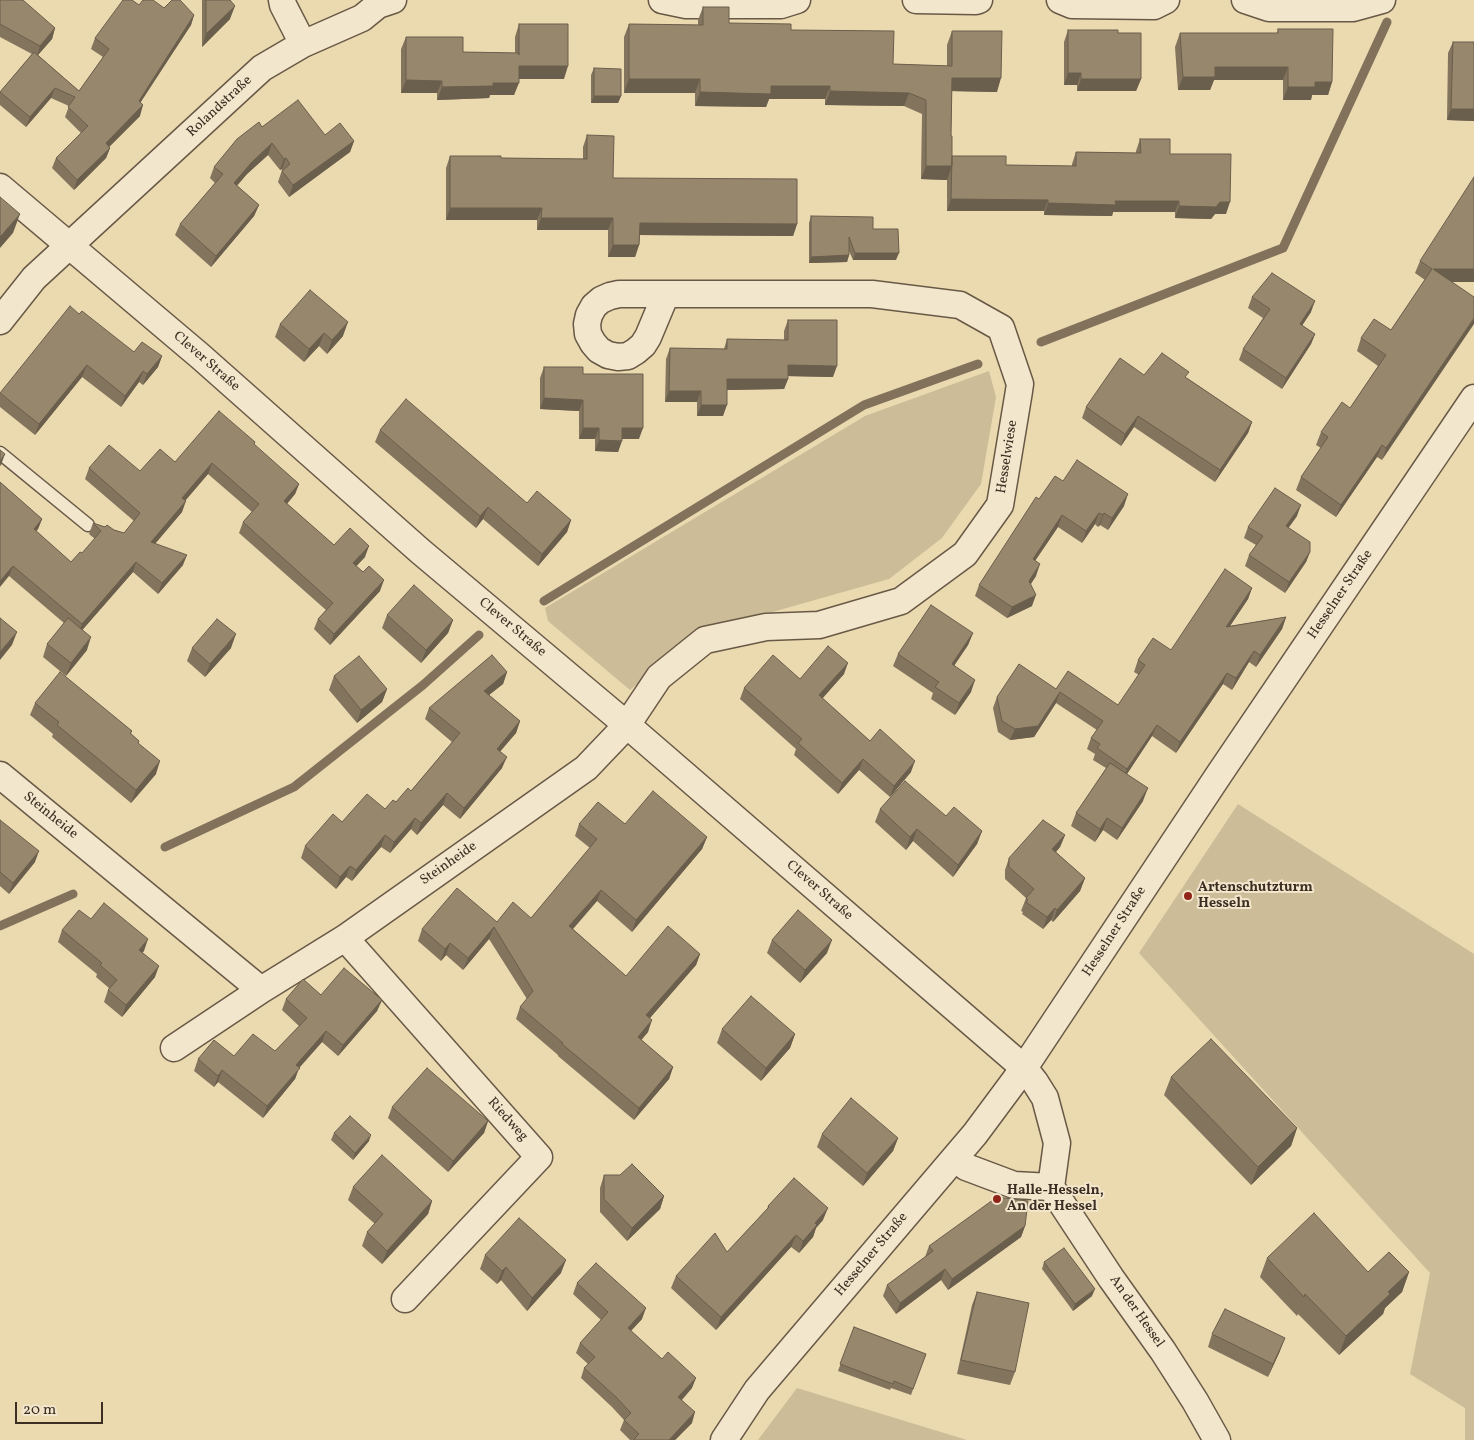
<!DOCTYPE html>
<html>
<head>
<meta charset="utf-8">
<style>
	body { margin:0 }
	#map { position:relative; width:1474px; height:1440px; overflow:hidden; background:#ebd9b0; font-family:Vollkorn,serif }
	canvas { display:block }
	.scale { position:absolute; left:15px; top:1402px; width:88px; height:22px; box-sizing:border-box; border:2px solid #3d2e23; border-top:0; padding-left:6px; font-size:15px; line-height:18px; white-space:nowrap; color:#3d2e23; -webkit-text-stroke:4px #f2e6cc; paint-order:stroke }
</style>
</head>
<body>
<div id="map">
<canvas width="1474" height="1440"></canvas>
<div class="scale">20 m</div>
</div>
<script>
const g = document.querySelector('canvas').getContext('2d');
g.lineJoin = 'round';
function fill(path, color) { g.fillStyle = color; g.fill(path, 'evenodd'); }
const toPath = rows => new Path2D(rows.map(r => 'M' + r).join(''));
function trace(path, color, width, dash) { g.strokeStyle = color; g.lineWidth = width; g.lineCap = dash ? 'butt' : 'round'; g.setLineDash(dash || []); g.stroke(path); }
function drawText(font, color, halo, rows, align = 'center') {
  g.font = font + ' Vollkorn,serif'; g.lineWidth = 4; g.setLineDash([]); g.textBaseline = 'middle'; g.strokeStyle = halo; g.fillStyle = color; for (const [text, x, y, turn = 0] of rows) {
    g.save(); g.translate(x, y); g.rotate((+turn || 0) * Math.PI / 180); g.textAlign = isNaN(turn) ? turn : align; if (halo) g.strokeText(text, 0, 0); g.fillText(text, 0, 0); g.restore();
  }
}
const green = toPath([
	[989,371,996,397,981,484,942,538,889,579,702,632,677,650,630,690,548,621,545,608,865,416],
	[1238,804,1474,954,1474,1440,1465,1440,1465,1408,1410,1374,1430,1273,1139,953],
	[797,1388,967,1440,758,1440]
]);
const stream = toPath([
	[1041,342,1283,248,1387,22],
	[544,601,864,405,978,364],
	[165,847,294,787,423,685,479,635],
	[0,926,73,894]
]);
const service = toPath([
	[0,453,88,525]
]);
const minor = toPath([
	[282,0,283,5,303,44],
	[662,0,686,5,781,5,797,0],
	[916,0,976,1,979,0],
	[1060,0,1072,5,1154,6,1166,0],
	[1245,0,1269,8,1353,8,1382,0],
	[0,187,200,356,420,551,627,725,1024,1068,1035,1082,1045,1098,1057,1143,1051,1187,1111,1278,1163,1351,1195,1401,1217,1440],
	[0,321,34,278,262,68,303,44,362,18,378,5,393,0],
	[0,775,261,990,345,938,586,768,627,725,659,677,705,640,766,627,819,625,901,601,965,554,1000,505,1019,391,1020,384,1001,328,960,305,872,294,619,294,610,296,601,300,594,306,589,315,587,324,588,334,593,343,599,350,608,355,618,357,628,356,636,351,643,345,648,337,666,294],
	[345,938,539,1157,405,1299],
	[174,1048,261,990],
	[955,1158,966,1167,1014,1185,1051,1187],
	[724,1440,757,1390,975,1134,1024,1068,1220,773,1474,398]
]);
const wall = toPath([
	[0,0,55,28,52,39,38,55,79,91,103,57,91,49,95,38,139,5,164,8,194,15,191,25,140,102,140,116,109,147,110,148,106,158,74,190,52,168,56,158,81,133,65,117,69,106,51,98,26,127,0,105,0,92,32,54,0,37],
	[202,0,230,0,230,19,202,47],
	[703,7,729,23,791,30,893,64,947,66,947,45,952,31,997,92,952,91,951,136,952,156,1006,165,1072,166,1072,164,1076,152,1136,153,1136,151,1140,139,1170,154,1226,214,1215,214,1211,219,1175,218,1175,212,1113,212,1112,216,1044,215,1044,211,947,211,947,180,921,179,922,114,904,106,825,105,825,99,769,99,766,107,695,106,695,93,624,93,624,37,629,24,698,25,698,20],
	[519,24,564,79,519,79,514,95,490,95,489,98,437,100,437,93,401,93,401,49,406,37,463,52,515,53,515,37],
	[1278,29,1332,82,1328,95,1312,95,1311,100,1283,100,1283,80,1214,80,1210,90,1178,90,1175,47,1180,33,1277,33],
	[1068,30,1118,33,1141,79,1136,91,1077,91,1077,85,1064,85,1064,42],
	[1453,42,1474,42,1474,121,1447,120,1448,53],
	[594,68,621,96,618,103,591,103,591,75],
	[262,127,325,135,354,141,350,152,289,197,278,182,282,170,282,169,280,170,268,155,247,174,237,186,259,205,254,216,211,267,175,235,180,224,215,183,210,178,214,167],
	[587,135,613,178,797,224,793,236,640,235,639,245,635,257,608,257,608,230,537,230,537,220,446,220,446,168,450,156,501,158,583,159,583,147],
	[811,216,873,229,896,260,853,260,849,251,849,255,847,262,809,263,809,223],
	[1420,261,1474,282,1452,282,1382,460,1377,457,1336,517,1296,490,1301,477,1321,448,1316,445,1321,432,1350,408,1378,366,1357,351,1361,338,1391,330,1425,280,1415,273],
	[1252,297,1311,312,1302,325,1315,334,1311,344,1282,389,1239,360,1243,349,1263,318,1248,308],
	[79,314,134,352,162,356,158,367,143,385,139,382,121,407,82,377,35,435,0,407,0,394],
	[788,320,833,377,788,376,788,379,784,389,727,390,723,416,697,416,697,402,665,402,666,359,670,348,724,349,727,339,784,340,784,331],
	[280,324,343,336,327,354,319,346,304,362,275,337],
	[544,367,583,374,639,439,622,439,618,452,595,451,595,439,579,439,579,411,540,409,540,378],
	[1144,375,1187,378,1252,422,1248,433,1215,482,1134,427,1121,446,1082,418,1086,407],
	[380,430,527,503,571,520,567,532,538,566,483,519,476,528,375,442],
	[254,445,299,484,295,494,287,504,334,545,365,557,356,566,380,591,330,645,314,629,318,619,326,610,239,533,243,522,252,512,208,474,185,501,182,512,155,544,183,565,158,594,133,572,82,630,87,650,66,676,43,657,47,644,64,623,9,576,0,482,42,519,38,529,36,531,71,562,82,553,95,539,89,534,93,523,124,533,134,521,85,479,89,468,140,471,175,462],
	[1063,481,1124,506,1108,530,1100,525,1098,527,1095,524,1082,543,1058,527,1035,561,1036,576,1031,584,1032,606,1007,618,975,596,979,585,1039,499],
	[1297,516,1288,528,1310,552,1306,562,1285,593,1245,566,1249,555,1256,545,1244,538,1248,527],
	[1252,588,1248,599,1230,626,1286,617,1282,629,1256,667,1249,662,1232,690,1223,684,1176,753,1152,736,1127,774,1143,801,1117,840,1103,830,1095,842,1071,826,1076,813,1106,768,1093,760,1095,754,1087,749,1091,738,1097,730,1056,703,1034,737,1010,740,998,732,993,708,997,697,1056,689,1118,705,1139,675,1134,672,1138,660,1171,650],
	[387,615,453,620,448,633,421,663,382,628],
	[973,633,968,645,954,665,971,692,955,715,931,699,933,693,893,666,898,654],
	[192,648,231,648,205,677,187,661],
	[507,672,503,684,489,695,520,721,516,733,500,751,502,768,460,819,443,805,417,835,411,829,390,853,381,847,352,881,346,877,336,889,301,858,305,846,385,809,411,791,452,742,425,719,429,708],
	[844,674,822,698,870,741,911,772,890,797,859,770,838,794,794,755,796,749,740,699,744,688,800,679],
	[334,676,387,689,382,702,357,723,329,690],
	[35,703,132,731,131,734,139,741,138,743,156,774,131,803,52,737,53,734,30,715],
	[880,809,946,816,982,831,977,844,953,877,913,841,906,850,875,822],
	[0,820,35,862,9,894,0,886],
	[579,824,625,824,707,837,702,849,632,932,597,901,573,929,626,976,700,954,696,965,650,1018,648,1032,641,1040,673,1067,669,1079,634,1120,558,1056,558,1055,516,1019,520,1007,527,999,489,939,463,970,446,955,441,961,418,941,422,929,497,922,531,918,590,848,575,836],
	[1065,835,1060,847,1056,852,1085,878,1080,891,1053,922,1051,920,1043,929,1022,914,1023,912,1021,911,1026,898,1005,879,1005,870,1009,858],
	[91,919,144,951,142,952,155,977,122,1017,104,1002,108,990,109,988,96,977,97,974,58,942,62,930],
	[772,940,827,953,800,983,767,953],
	[321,995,382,1000,377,1011,338,1056,322,1042,299,1068,295,1079,263,1118,218,1082,214,1087,194,1071,198,1059,234,1056,275,1051,299,1026,282,1010,286,999],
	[722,1029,795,1034,790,1048,761,1081,717,1043],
	[1171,1077,1297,1128,1291,1146,1251,1185,1164,1095],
	[392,1107,488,1121,484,1133,448,1172,388,1118],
	[334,1133,369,1141,353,1160,331,1140],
	[822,1134,898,1138,893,1151,863,1186,817,1147],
	[604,1175,664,1196,660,1209,627,1241,600,1212,600,1188],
	[353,1187,432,1201,428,1214,382,1264,362,1246,367,1232,375,1224,348,1200],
	[768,1206,823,1220,816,1228,813,1237,799,1253,791,1247,716,1330,671,1288,676,1276,727,1252,767,1209],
	[1025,1226,1021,1237,948,1290,941,1280,896,1314,883,1296,887,1285,925,1257,929,1246],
	[485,1255,561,1273,527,1311,501,1280,497,1284,480,1269],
	[1267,1258,1368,1272,1409,1272,1402,1292,1385,1308,1383,1314,1339,1355,1298,1314,1297,1316,1260,1277],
	[1044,1262,1092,1296,1073,1311,1042,1269],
	[577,1283,642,1319,631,1331,692,1388,682,1400,692,1423,675,1440,630,1440,620,1430,624,1420,612,1407,581,1378,584,1368,588,1364,576,1353,580,1343,601,1320,573,1294],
	[977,1292,1015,1372,1010,1385,957,1374,972,1305],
	[854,1327,926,1354,911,1395,891,1388,890,1390,838,1371],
	[1212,1334,1280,1351,1268,1377,1208,1347]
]);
const shadedWall = toPath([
	[235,6,230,19,202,47,206,34],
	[194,15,191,25,135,111,139,101],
	[55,28,52,39,37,56,40,46],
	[519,66,568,66,564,79,514,79],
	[1215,67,1288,67,1283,80,1214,80,1210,90,1178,90,1183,77],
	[1068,73,1081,73,1077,85,1064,85],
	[952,78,1001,78,997,92,947,91],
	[629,79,700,79,695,93,624,93],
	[1081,79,1141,79,1136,91,1077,91],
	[406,80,442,81,437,93,401,93],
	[1315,82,1332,82,1328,95,1312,95,1311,100,1283,100,1288,87],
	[493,83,519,83,514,95,490,95,489,98,437,100,442,87],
	[771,86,830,86,825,99,769,99,766,107,695,106,700,92],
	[55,88,51,98,26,127,30,117],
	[830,91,909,93,904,106,825,105],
	[594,96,621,96,618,103,591,103],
	[143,105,140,116,102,154,106,143],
	[1451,109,1474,109,1474,121,1447,120],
	[354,141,350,152,289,197,293,185],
	[272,143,268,155,247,174,229,194,234,183,251,163],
	[110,148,106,158,74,190,77,180],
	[286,158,282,169,280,170,284,159],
	[926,166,952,166,947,180,921,179],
	[951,199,1048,200,1044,211,947,211],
	[1115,201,1179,201,1175,212,1113,212,1112,216,1044,215,1048,203],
	[1220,202,1230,202,1226,214,1215,214,1211,219,1175,218,1179,206],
	[259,205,254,216,211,267,216,256],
	[450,208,542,208,537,220,446,220],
	[20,214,13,233,0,248,0,237],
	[541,218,613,218,608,230,537,230],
	[640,223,797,224,793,236,635,235],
	[613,245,639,245,635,257,608,257],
	[855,253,899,253,896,260,853,260],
	[849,255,847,262,809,263,811,257],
	[1433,269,1474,269,1474,282,1428,282],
	[1315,301,1311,312,1296,335,1300,324],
	[1474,318,1474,324,1382,460,1386,448],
	[348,322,343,336,327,354,332,340],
	[324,333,319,346,304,362,309,349],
	[1315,334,1311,344,1282,389,1286,378],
	[162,356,158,367,143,385,147,374],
	[87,365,82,377,35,435,39,424],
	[788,365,837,366,833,377,784,376],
	[143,371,139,382,121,407,125,396],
	[727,379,788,379,784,389,723,390],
	[669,391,701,391,697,402,665,402],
	[544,398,583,400,579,411,540,409],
	[701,405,727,405,723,416,697,416],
	[1138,416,1134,427,1121,446,1125,434],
	[1252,422,1248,433,1215,482,1220,470],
	[583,428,599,428,595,439,579,439],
	[622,428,643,428,639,439,618,439],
	[599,440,622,441,618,452,595,451],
	[1382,445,1377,457,1336,517,1341,505],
	[5,454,1,465,0,466,0,461],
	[212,463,208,474,178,509,182,498],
	[299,484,295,494,280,512,284,501],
	[1128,494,1124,506,1108,530,1112,518],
	[186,501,182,512,147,553,151,542],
	[1301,505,1297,516,1282,537,1286,526],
	[488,507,483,519,476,528,480,516],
	[1099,513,1095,524,1082,543,1086,531],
	[1104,513,1100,525,1098,527,1103,515],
	[1062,515,1058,527,1028,571,1033,559],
	[42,519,38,529,30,539,34,529],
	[571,520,567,532,538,566,542,554],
	[369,546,365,557,349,574,353,563],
	[1310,552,1306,562,1285,593,1289,582],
	[187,555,183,565,158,594,162,583],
	[136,562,133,572,78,635,82,624],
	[1040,564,1036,576,1025,592,1029,581],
	[13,566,9,576,0,587,0,581],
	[384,580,380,591,330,645,334,634],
	[1252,588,1248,599,1222,638,1226,627],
	[1036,595,1032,606,1007,618,1012,607],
	[1286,617,1282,629,1256,667,1260,655],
	[453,620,448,633,421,663,426,650],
	[17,632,12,645,0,660,0,652],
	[973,633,968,645,948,675,952,664],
	[236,634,231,648,205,677,210,664],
	[91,637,87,650,66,676,71,663],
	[1254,651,1249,662,1232,690,1236,678],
	[848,663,844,674,815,707,819,695],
	[507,672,503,684,480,702,484,691],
	[1227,673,1223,684,1176,753,1180,742],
	[975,680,971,692,955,715,959,703],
	[387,689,382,702,357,723,361,710],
	[1060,692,1056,703,1034,737,1010,740,1015,729],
	[520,721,516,733,493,760,497,749],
	[1157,725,1152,736,1123,780,1127,769],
	[507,757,502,768,460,819,464,808],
	[863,759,859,770,838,794,842,783],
	[160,761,156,774,131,803,136,790],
	[915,761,911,772,890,797,894,786],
	[1148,788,1143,801,1117,840,1122,828],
	[447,793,443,805,417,835,421,823],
	[415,818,411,829,390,853,394,842],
	[1107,818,1103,830,1095,842,1100,829],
	[917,829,913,841,906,850,910,837],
	[982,831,977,844,953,877,958,865],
	[385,835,381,847,352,881,356,870],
	[1065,835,1060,847,1048,861,1052,849],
	[707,837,702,849,632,932,636,920],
	[39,851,35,862,9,894,13,883],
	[350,866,346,877,336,889,340,877],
	[1085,878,1080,891,1053,922,1057,910],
	[601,890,597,901,565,938,569,926],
	[1055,908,1051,920,1043,929,1047,917],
	[494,927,489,939,463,970,468,958],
	[148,939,144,951,135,961,139,950],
	[832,940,827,953,800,983,805,970],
	[450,943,446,955,441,961,445,949],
	[700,954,696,965,642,1027,646,1015],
	[159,966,155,977,122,1017,126,1005],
	[382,1000,377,1011,338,1056,343,1045],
	[652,1020,648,1032,634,1049,638,1037],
	[326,1031,322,1042,299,1068,295,1079,263,1118,267,1106,296,1065],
	[795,1034,790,1048,761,1081,766,1068],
	[673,1067,669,1079,634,1120,639,1108],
	[222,1070,218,1082,214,1087,218,1076],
	[488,1121,484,1133,448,1172,453,1161],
	[1297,1128,1291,1146,1251,1185,1258,1167],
	[371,1135,369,1141,353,1160,355,1153],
	[898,1138,893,1151,863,1186,867,1173],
	[664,1196,660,1209,627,1241,632,1228],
	[432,1201,428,1214,382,1264,387,1251],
	[828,1208,823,1220,816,1228,813,1237,799,1253,803,1241,815,1223],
	[1025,1226,1021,1237,948,1290,952,1279],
	[796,1235,791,1247,716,1330,721,1317],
	[566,1260,561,1273,527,1311,532,1298],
	[506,1267,501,1280,497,1284,502,1271],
	[945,1269,941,1280,896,1314,900,1303],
	[1409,1272,1402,1292,1385,1308,1383,1314,1339,1355,1346,1336,1388,1292],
	[1095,1289,1092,1296,1073,1311,1075,1304],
	[646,1308,642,1319,624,1338,628,1328],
	[1285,1338,1280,1351,1268,1377,1273,1364],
	[696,1378,692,1388,675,1407,678,1397],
	[695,1412,692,1423,675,1440,669,1440]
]);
const building = toPath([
	[0,0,23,0,55,28,40,46,0,24,0,0],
	[123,0,132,0,139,5,143,0,153,0,164,8,172,0,180,0,194,15,139,101,143,105,106,143,110,148,77,180,56,158,88,126,68,107,75,97,55,88,30,117,0,92,34,52,79,91,109,49,95,38,123,0],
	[206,0,230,0,235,6,206,34,206,0],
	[703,7,729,7,729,23,791,24,791,30,894,31,893,64,952,66,952,31,1002,31,1001,78,952,78,951,136,952,136,952,166,926,166,926,100,909,93,830,91,830,86,771,86,771,94,700,92,700,79,629,79,629,24,703,25,703,7],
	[519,24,568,24,568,66,519,66,519,83,493,83,493,86,442,87,442,81,406,80,406,37,463,37,463,52,519,53,519,55,519,24],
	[1278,29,1333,29,1332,82,1315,82,1315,87,1288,87,1288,67,1215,67,1215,77,1183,77,1180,33,1278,33,1278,29],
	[1068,30,1118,30,1118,33,1141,33,1141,79,1081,79,1081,73,1068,73,1068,30],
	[1453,42,1474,42,1474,109,1451,109,1453,42],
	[594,68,621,69,621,96,594,96,594,68],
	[298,100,325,135,340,123,354,141,293,185,282,171,290,164,286,158,284,159,272,143,251,163,234,183,259,205,216,256,180,224,223,174,214,167,237,139,259,122,262,127,298,100],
	[587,135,614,136,613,178,797,179,797,224,640,223,639,245,613,245,613,218,541,218,542,208,450,208,450,156,501,156,501,158,587,159,587,135],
	[1140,139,1170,139,1170,154,1231,154,1230,202,1220,202,1216,207,1179,206,1179,201,1115,201,1116,205,1048,203,1048,200,951,199,952,156,1006,156,1006,165,1076,166,1076,152,1141,153,1140,139],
	[1474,177,1474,269,1433,269,1474,297,1474,318,1386,448,1382,445,1341,505,1301,477,1328,437,1321,432,1342,402,1350,408,1386,355,1361,338,1374,319,1391,330,1432,269,1420,261,1474,177],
	[0,197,20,214,0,237,0,197],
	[811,216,873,217,873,229,898,229,899,253,855,253,849,237,849,255,811,257,811,216],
	[1272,273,1315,301,1300,324,1315,334,1286,378,1243,349,1270,309,1252,297,1272,273],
	[310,290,348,322,332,340,324,333,309,349,280,324,310,290],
	[70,306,79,314,82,311,134,352,142,342,162,356,147,374,143,371,125,396,87,365,39,424,0,393,70,306],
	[788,320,837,320,837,366,788,365,788,379,727,379,727,405,701,405,701,391,669,391,670,348,727,349,727,339,788,340,788,320],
	[1162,353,1189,372,1185,377,1252,422,1220,470,1138,416,1125,434,1086,407,1120,358,1144,375,1162,353],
	[544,367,583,367,583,374,643,374,643,428,622,428,622,441,599,440,599,428,583,428,583,400,544,398,544,367],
	[406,399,527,503,537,491,571,520,542,554,488,507,480,516,380,430,406,399],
	[219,411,255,442,254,444,299,484,284,501,334,545,350,528,369,546,353,563,363,572,369,566,384,580,334,634,318,619,333,603,243,522,259,504,212,463,182,498,186,501,151,542,187,555,162,583,136,562,82,624,13,566,0,581,0,482,42,519,34,529,71,562,80,552,82,553,101,531,93,523,105,527,107,525,114,530,124,533,140,513,89,468,109,445,140,471,160,449,175,462,219,411],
	[0,450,5,454,0,461,0,450],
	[1077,460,1128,494,1112,518,1104,513,1103,515,1099,513,1086,531,1062,515,1033,559,1040,564,1029,581,1036,595,1012,607,979,585,1036,497,1039,499,1055,476,1063,481,1077,460],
	[1275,488,1301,505,1286,526,1310,542,1310,552,1289,582,1249,555,1263,536,1248,527,1275,488],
	[1225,569,1252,588,1226,627,1286,617,1260,655,1254,651,1236,678,1227,673,1180,742,1157,725,1127,769,1097,748,1100,744,1091,738,1103,721,1060,692,1038,726,1015,729,1002,721,997,697,1019,664,1056,689,1068,671,1118,705,1145,665,1138,660,1153,638,1171,650,1225,569],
	[414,585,453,620,426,650,387,615,414,585],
	[931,605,973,633,952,664,975,680,959,703,935,687,939,682,898,654,931,605],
	[0,618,17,632,0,652,0,618],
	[68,618,91,637,71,663,47,644,68,618],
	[217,619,236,634,210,664,192,648,217,619],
	[828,646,848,663,819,695,870,741,880,729,915,761,894,786,863,759,842,783,798,743,802,739,744,688,773,655,800,679,828,646],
	[492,655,507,672,484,691,520,721,497,749,507,757,464,808,447,793,421,823,415,818,394,842,385,835,356,870,350,866,340,877,305,846,333,814,342,822,367,794,385,809,393,800,396,802,408,788,411,791,460,733,429,708,492,655],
	[359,656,387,689,361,710,334,676,359,656],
	[60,672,132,731,130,733,139,741,138,743,160,761,136,790,57,725,59,722,35,703,60,672],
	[1110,763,1148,788,1122,828,1107,818,1100,829,1076,813,1110,763],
	[905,781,946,816,954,807,982,831,958,865,917,829,910,837,880,809,905,781],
	[653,791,707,837,636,920,601,890,569,926,626,976,668,926,700,954,646,1015,652,1020,638,1037,673,1067,639,1108,562,1044,563,1043,520,1007,533,991,494,927,468,958,450,943,445,949,422,929,457,888,497,922,513,902,531,918,597,839,579,824,598,802,625,824,653,791],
	[0,820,39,851,13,883,0,872,0,820],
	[1043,820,1065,835,1052,849,1085,878,1057,910,1055,908,1047,917,1026,902,1028,900,1026,898,1034,889,1009,867,1009,858,1043,820],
	[104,903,148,939,139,950,159,966,126,1005,108,990,117,980,100,965,102,963,62,930,79,910,91,919,104,903],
	[798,910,832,940,805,970,772,940,798,910],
	[344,968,382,1000,343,1045,326,1031,296,1065,300,1068,267,1106,222,1070,218,1076,198,1059,214,1040,234,1056,253,1034,275,1051,307,1018,286,999,303,979,321,995,344,968],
	[751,996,795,1034,766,1068,722,1029,751,996],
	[1211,1039,1297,1128,1258,1167,1171,1077,1211,1039],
	[427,1068,488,1121,453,1161,392,1107,427,1068],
	[851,1098,898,1138,867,1173,822,1134,851,1098],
	[350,1116,371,1135,355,1153,334,1133,350,1116],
	[382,1155,432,1201,387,1251,367,1232,383,1214,353,1187,382,1155],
	[632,1164,664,1196,632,1228,604,1199,604,1175,620,1175,632,1164],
	[794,1178,828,1208,815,1223,817,1225,803,1241,796,1235,721,1317,676,1276,715,1233,727,1252,769,1207,768,1206,794,1178],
	[997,1197,1028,1201,1025,1226,952,1279,945,1269,900,1303,887,1285,933,1251,929,1246,997,1197],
	[1314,1213,1368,1272,1389,1252,1409,1272,1388,1292,1390,1294,1346,1336,1305,1294,1304,1297,1267,1258,1314,1213],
	[519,1218,566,1260,532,1298,506,1267,502,1271,485,1255,519,1218],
	[1064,1248,1095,1289,1075,1304,1044,1262,1064,1248],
	[596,1263,646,1308,628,1328,662,1359,668,1352,696,1378,678,1397,695,1412,669,1440,635,1440,634,1439,639,1434,624,1420,631,1413,616,1397,584,1368,595,1357,580,1343,608,1312,577,1283,596,1263],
	[977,1292,1029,1303,1015,1372,961,1360,977,1292],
	[1225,1309,1285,1338,1273,1364,1212,1334,1225,1309],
	[854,1327,926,1354,913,1389,894,1381,893,1384,840,1364,854,1327]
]);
const markers = [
	[1188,896,5,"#8f2418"],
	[997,1199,5,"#8f2418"]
];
const streetNames = [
	["Rolandstraße",220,107,-43],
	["Clever Straße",206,362,41],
	["Hesselwiese",1008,457,-81],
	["Hesselner Straße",1341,595,-56],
	["Clever Straße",512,628,40],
	["Steinheide",50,816,39],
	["Steinheide",449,864,-35],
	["Clever Straße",819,891,41],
	["Hesselner Straße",1115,932,-57],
	["Riedweg",507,1120,48],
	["Hesselner Straße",872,1255,-50],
	["An der Hessel",1136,1312,55]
];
const poiNames = [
	["Artenschutzturm",1198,888],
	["Hesseln",1198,904],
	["Halle-Hesseln,",1007,1191],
	["An der Hessel",1007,1207]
];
fill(green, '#cdbc98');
trace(stream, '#82725b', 9);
trace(service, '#685946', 15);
trace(minor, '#685946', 29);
trace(service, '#f2e6cc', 12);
trace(minor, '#f2e6cc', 26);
fill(wall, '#82745d');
fill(shadedWall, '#6a5e4c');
fill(building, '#97876c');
trace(building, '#6a5e4c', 1);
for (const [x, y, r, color] of markers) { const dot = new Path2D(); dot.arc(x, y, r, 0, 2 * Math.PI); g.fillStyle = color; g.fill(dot); trace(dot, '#f2e6cc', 2); }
drawText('14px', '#3d2e23', '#f2e6cc', streetNames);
drawText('bold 14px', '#3d2e23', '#f2e6cc', poiNames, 'left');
</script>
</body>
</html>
